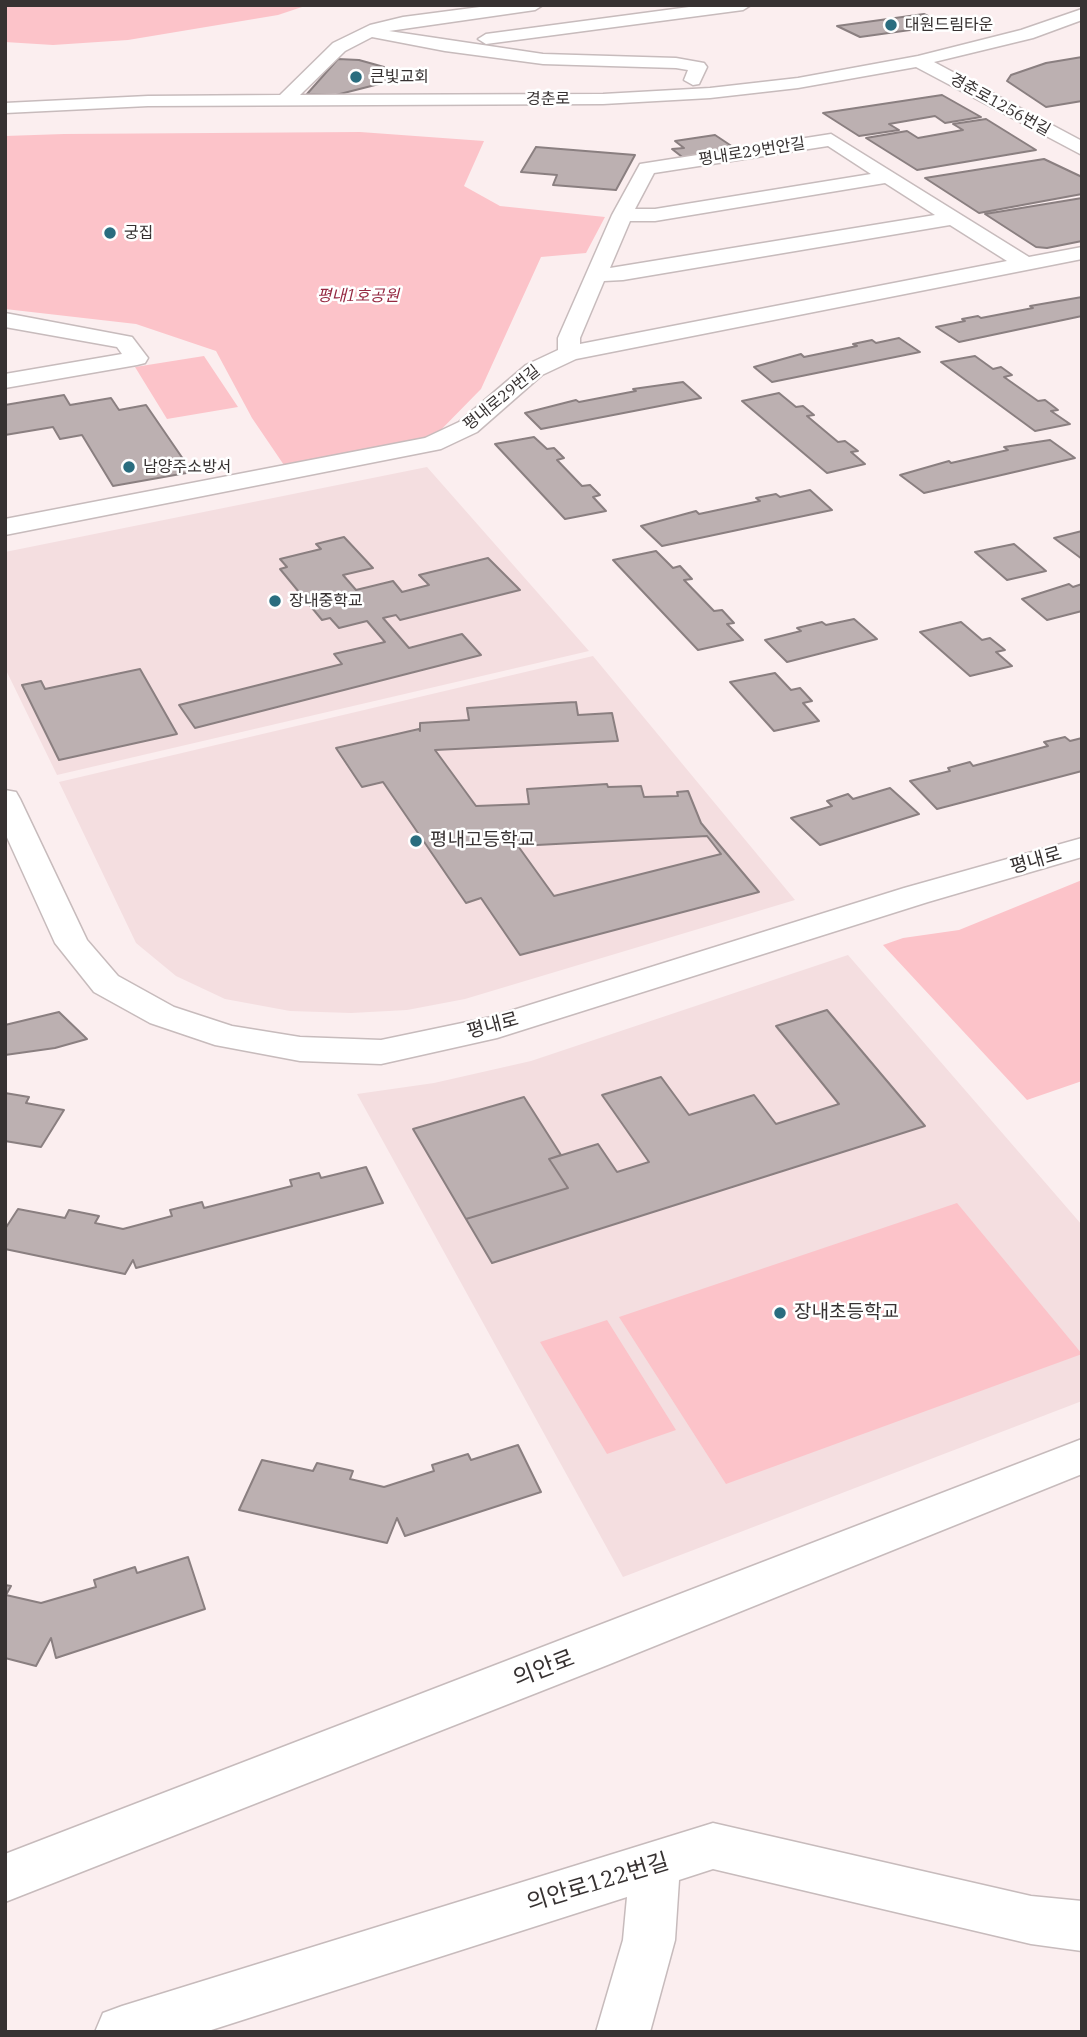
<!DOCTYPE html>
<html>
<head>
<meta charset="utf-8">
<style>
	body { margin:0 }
	#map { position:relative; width:1087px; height:2037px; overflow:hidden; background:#fbeeef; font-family:"IBM Plex Serif",serif }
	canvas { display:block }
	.frame { position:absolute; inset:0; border:7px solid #373232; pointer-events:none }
</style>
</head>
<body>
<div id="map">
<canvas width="1087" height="2037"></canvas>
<div class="frame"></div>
</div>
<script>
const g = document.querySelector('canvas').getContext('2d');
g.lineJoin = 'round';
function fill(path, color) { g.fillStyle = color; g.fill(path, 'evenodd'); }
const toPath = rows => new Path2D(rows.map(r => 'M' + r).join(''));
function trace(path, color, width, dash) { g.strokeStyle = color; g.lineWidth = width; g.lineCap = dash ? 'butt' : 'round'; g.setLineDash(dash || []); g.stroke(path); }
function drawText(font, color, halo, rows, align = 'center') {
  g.font = font + ' "IBM Plex Serif","Noto Sans KR",serif'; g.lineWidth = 5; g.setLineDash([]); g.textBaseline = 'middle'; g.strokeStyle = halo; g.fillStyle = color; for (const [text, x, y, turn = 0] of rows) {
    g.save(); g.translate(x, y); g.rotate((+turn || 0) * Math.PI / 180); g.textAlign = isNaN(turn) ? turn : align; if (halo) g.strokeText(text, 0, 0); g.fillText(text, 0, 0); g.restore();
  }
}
const built = toPath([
	[427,467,589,651,57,775,5,668,5,552],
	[593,656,795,900,465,999,407,1010,351,1013,290,1011,225,999,176,976,136,943,59,782],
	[848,955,1082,1225,1082,1401,623,1577,357,1094,434,1083,531,1061]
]);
const green = toPath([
	[5,5,308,5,278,15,128,40,53,45,5,42],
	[360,132,484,141,464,186,500,206,605,217,586,253,541,257,481,389,430,441,288,471,252,418,216,351,136,324,5,309,5,136,64,134],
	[204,356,238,407,167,419,135,367],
	[1082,880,1082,1081,1027,1100,883,945,903,938,959,930],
	[957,1203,1082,1354,726,1484,619,1317],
	[607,1320,676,1430,607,1454,540,1342]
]);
const building = toPath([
	[924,14,946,25,860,37,837,26,924,14],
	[1082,57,1082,101,1046,107,1007,81,1011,75,1046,63,1082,57],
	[338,59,359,60,384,67,383,69,395,70,383,83,336,95,307,94,338,59],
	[942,95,981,117,945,123,935,116,889,124,899,130,859,136,823,113,942,95],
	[986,119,1036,150,917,170,866,138,907,131,918,138,963,130,953,124,986,119],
	[715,135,739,151,686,160,672,149,684,148,675,141,715,135],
	[536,147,635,155,616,190,553,185,557,175,521,172,536,147],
	[1044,159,1082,177,1082,194,979,213,925,178,1044,159],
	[1082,198,1082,241,1047,248,1036,247,985,214,1082,198],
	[1082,297,1082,316,959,342,936,327,965,321,962,319,978,316,981,318,1033,308,1030,306,1082,297],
	[899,338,920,352,772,382,754,367,801,354,804,357,857,346,853,344,872,340,876,343,899,338],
	[975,356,993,369,1001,367,1012,375,1004,377,1038,401,1045,400,1058,410,1051,411,1070,424,1035,431,941,362,975,356],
	[683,382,701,398,541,429,525,413,576,400,579,402,636,391,633,389,683,382],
	[779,393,796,407,803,406,814,415,807,416,838,442,845,441,858,451,851,452,865,464,827,473,742,401,779,393],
	[64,395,70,405,111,398,119,410,146,405,192,472,113,486,82,435,60,439,53,427,5,435,5,405,64,395],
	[534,437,547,449,554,448,564,458,557,460,582,486,590,485,600,495,593,497,606,511,565,519,495,444,534,437],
	[1050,440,1075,458,924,493,900,475,949,461,951,463,1008,450,1004,447,1050,440],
	[810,490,832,510,662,546,641,526,696,511,699,514,760,501,756,498,776,494,780,497,810,490],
	[1082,531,1082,559,1054,538,1082,531],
	[344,537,373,568,343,575,356,590,393,581,402,592,429,585,419,575,488,558,520,590,400,620,396,615,383,618,409,648,462,634,481,655,195,728,179,705,342,664,334,654,385,642,367,621,339,628,330,618,322,620,280,569,287,567,280,559,321,549,316,544,344,537],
	[1014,544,1046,571,1007,580,975,552,1014,544],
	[656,551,673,568,680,566,692,579,684,580,714,611,722,610,734,623,727,624,743,640,698,650,613,560,656,551],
	[1069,584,1073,587,1082,584,1082,611,1047,620,1022,599,1069,584],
	[854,619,877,639,787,662,765,640,801,631,797,628,822,622,826,625,854,619],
	[961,622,982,640,990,638,1005,650,996,652,1012,666,970,676,920,632,961,622],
	[140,669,177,734,59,760,22,685,41,681,45,689,140,669],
	[775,673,791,690,800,688,812,701,803,703,819,721,774,731,730,682,775,673],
	[576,702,578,715,612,713,618,741,435,750,476,806,529,804,527,789,607,784,608,787,641,786,644,797,678,796,677,792,688,791,701,823,759,892,520,955,481,898,466,903,383,782,362,787,336,748,419,729,420,731,420,723,469,720,467,708,576,702],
	[707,836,721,854,554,896,518,846,707,836],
	[1065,737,1070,741,1082,738,1082,771,937,809,910,781,950,771,948,768,970,762,973,766,1048,746,1044,742,1065,737],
	[890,788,919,814,820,845,791,818,832,806,827,801,848,794,853,799,890,788],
	[827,1010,925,1126,492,1263,466,1219,568,1188,549,1159,598,1144,617,1172,649,1162,602,1095,661,1077,689,1115,754,1095,776,1124,839,1104,776,1026,827,1010],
	[59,1012,87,1039,55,1048,5,1055,5,1025,59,1012],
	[5,1093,29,1097,26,1103,64,1110,41,1147,5,1141,5,1093],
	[524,1097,561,1155,549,1159,568,1188,466,1219,413,1129,524,1097],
	[366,1167,383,1203,136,1268,133,1260,125,1274,5,1249,5,1229,18,1209,65,1218,69,1210,99,1216,95,1223,123,1229,172,1216,170,1210,202,1202,204,1208,292,1186,290,1180,319,1173,321,1178,366,1167],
	[518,1445,541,1492,405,1536,397,1518,387,1543,239,1510,262,1460,313,1471,317,1463,353,1471,350,1479,384,1487,434,1471,432,1465,468,1454,471,1460,518,1445],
	[188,1557,205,1609,56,1658,51,1638,36,1666,5,1658,5,1585,11,1586,6,1595,41,1603,96,1587,94,1580,135,1567,137,1573,188,1557]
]);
const minor = toPath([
	[495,5,543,5,535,10,389,31,543,54,676,58,704,63,707,67,699,84,693,85,684,80,688,70,676,68,543,64,445,51,372,37,345,51,300,95,603,94,710,88,798,78,918,56,1021,30,1082,9,1082,20,1033,38,934,62,1082,141,1082,155,916,67,798,88,710,98,603,104,148,106,5,113,5,103,148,96,280,95,333,43,370,25,403,17,495,5],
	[704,5,751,5,743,10,486,44,478,39,486,34,704,5],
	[831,134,1029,257,1082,247,1082,259,576,359,542,375,477,432,441,449,5,535,5,519,425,438,459,422,526,365,558,350,558,338,612,215,640,164,831,134],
	[828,146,871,174,655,209,635,209,654,173,828,146],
	[885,183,935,215,610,268,630,221,655,221,885,183],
	[950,225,1007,261,580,344,580,338,604,281,623,280,950,225],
	[5,313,132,337,148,358,145,363,137,365,5,388,5,374,122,354,117,347,5,327,5,313],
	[5,790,16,792,20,799,87,940,118,976,174,1007,232,1026,300,1037,381,1040,491,1017,904,888,1082,838,1082,857,928,902,497,1038,381,1064,300,1061,215,1045,150,1023,94,992,55,943,5,833,5,790],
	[1082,1439,1082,1474,605,1666,5,1902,5,1854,1082,1439],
	[713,1823,1031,1896,1082,1901,1082,1951,1031,1944,713,1869,679,1880,675,1940,650,2032,596,2032,623,1940,627,1897,205,2032,95,2032,103,2013,122,2006,713,1823]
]);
const markers = [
	[891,25,7,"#2a6d7f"],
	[356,77,7,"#2a6d7f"],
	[110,233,7,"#2a6d7f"],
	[129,467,7,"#2a6d7f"],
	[275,601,7,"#2a6d7f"],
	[416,841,7,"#2a6d7f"],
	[780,1313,7,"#2a6d7f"]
];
const farPoinames = [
	["대원드림타운",905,25],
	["큰빛교회",370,77],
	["궁집",124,233],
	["남양주소방서",143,467],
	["장내중학교",289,601]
];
const farStreetnames = [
	["경춘로",548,99],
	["경춘로1256번길",1000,105,29],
	["평내로29번안길",752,152,-9],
	["평내로29번길",502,398,-39]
];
const farParknames = [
	["평내1호공원",358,296]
];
const poiNames = [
	["평내고등학교",430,841],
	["장내초등학교",794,1313]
];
const streetNames = [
	["평내로",1036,861,-16],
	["평내로",493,1026,-15]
];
const nearStreetnames = [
	["의안로",544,1669,-21],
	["의안로122번길",598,1883,-17]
];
fill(built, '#f4dee0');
fill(green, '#fcc3c9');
fill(building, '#bcb0b1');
trace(building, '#8a7f80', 2);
trace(minor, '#c7bbbc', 3);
fill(minor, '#fff');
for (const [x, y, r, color] of markers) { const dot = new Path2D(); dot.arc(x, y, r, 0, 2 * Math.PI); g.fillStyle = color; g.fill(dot); trace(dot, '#fff', 2.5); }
drawText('16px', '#373232', '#fff', farPoinames, 'left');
drawText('16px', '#373232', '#fff', farStreetnames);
drawText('italic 16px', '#952841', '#fff', farParknames);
drawText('19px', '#373232', '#fff', poiNames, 'left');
drawText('19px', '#373232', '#fff', streetNames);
drawText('23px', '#373232', '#fff', nearStreetnames);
</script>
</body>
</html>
